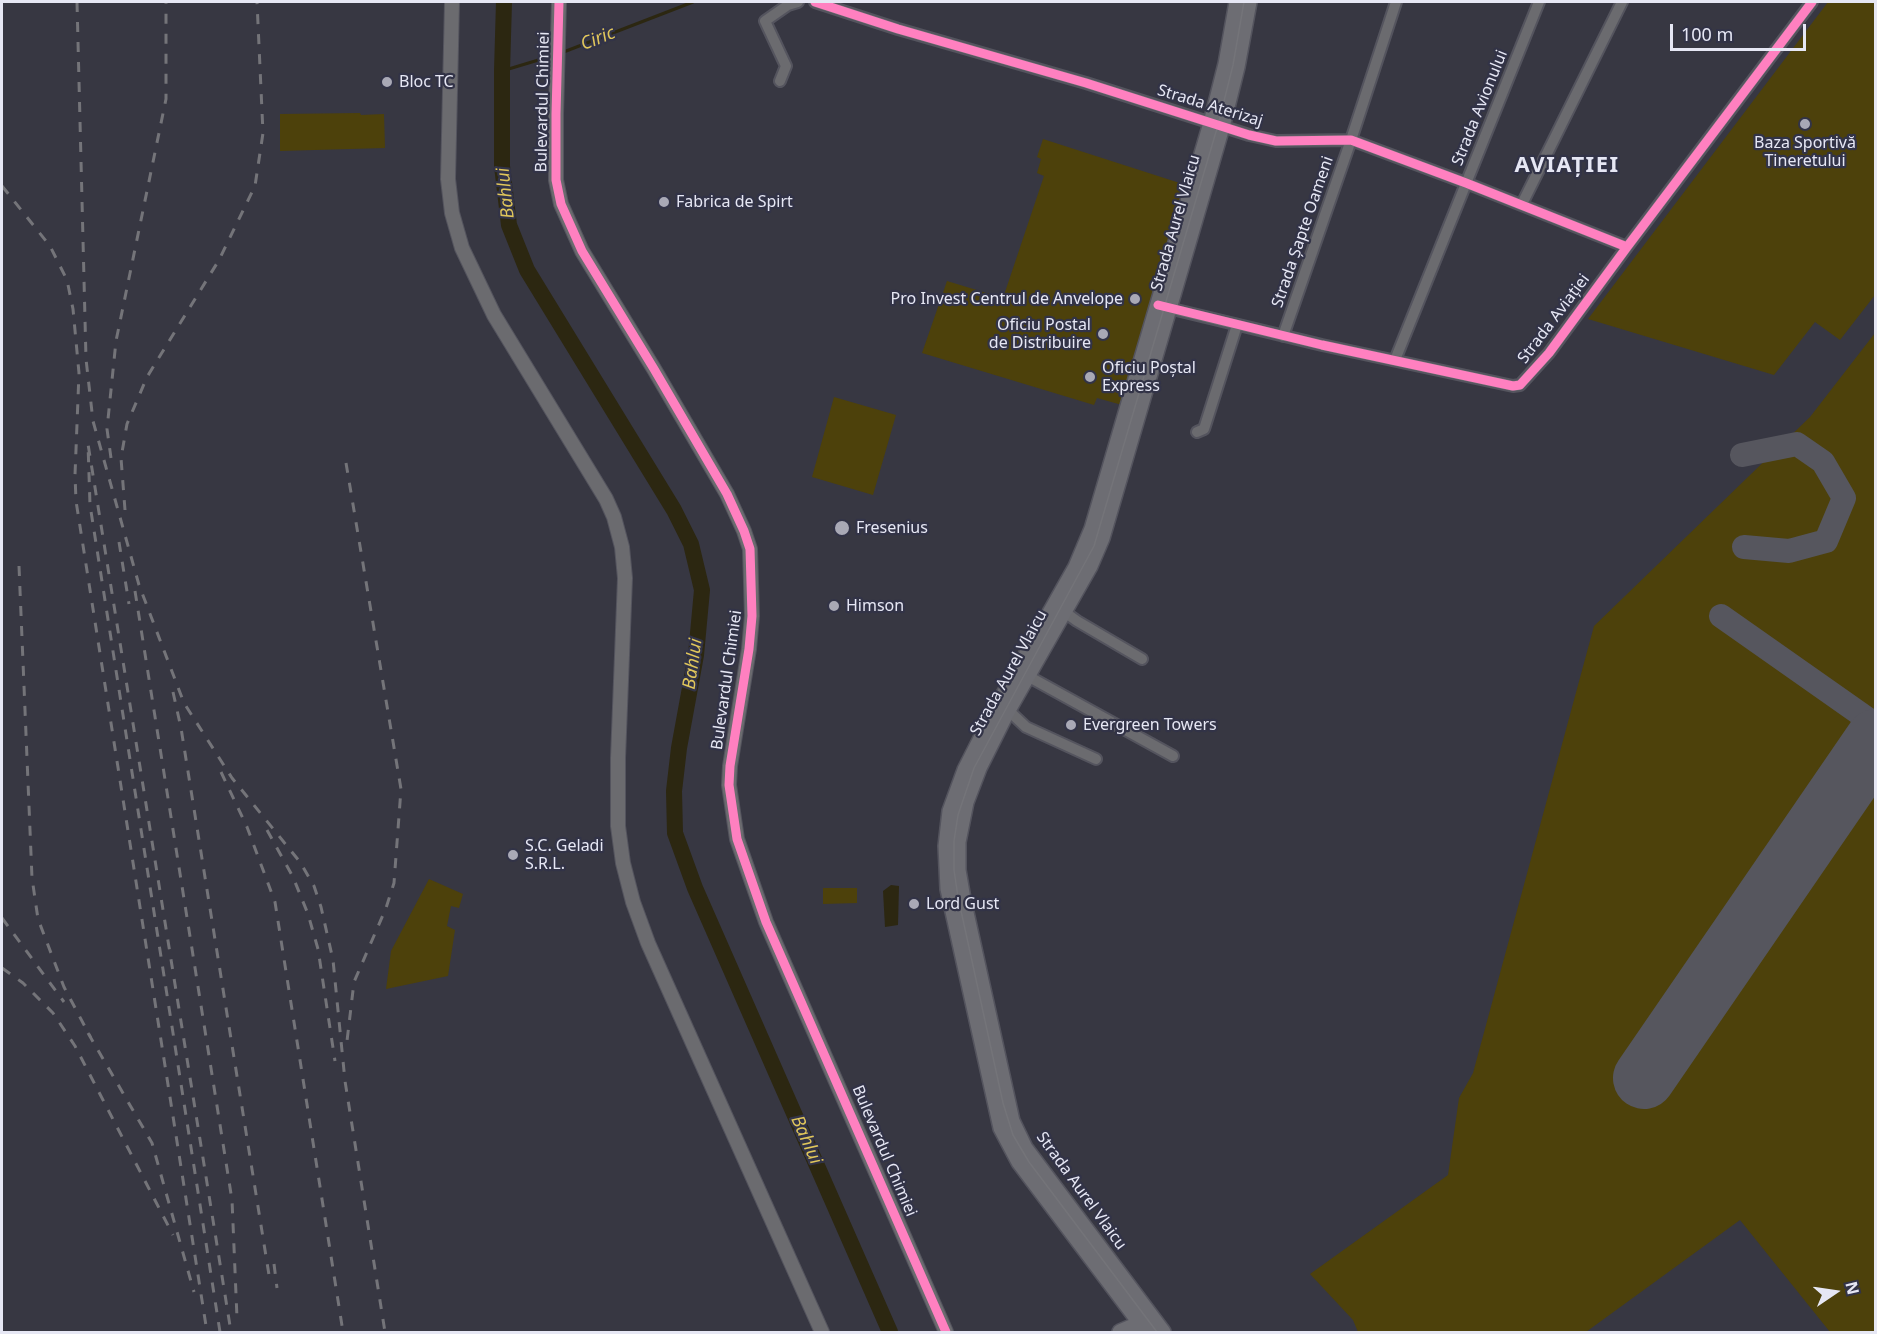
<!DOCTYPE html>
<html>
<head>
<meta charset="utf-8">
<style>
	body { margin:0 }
	#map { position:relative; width:1877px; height:1334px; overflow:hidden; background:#373742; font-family:"Noto Sans",sans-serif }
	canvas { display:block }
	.frame { position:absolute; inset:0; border:3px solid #e6e7f4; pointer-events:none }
	.north { position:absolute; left:1805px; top:1262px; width:60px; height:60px; -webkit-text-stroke:4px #323347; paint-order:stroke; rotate:77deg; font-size:16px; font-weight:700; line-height:24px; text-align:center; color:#e6e7f4 }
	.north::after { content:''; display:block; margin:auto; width:21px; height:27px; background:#e6e7f4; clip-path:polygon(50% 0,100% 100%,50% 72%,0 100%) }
	.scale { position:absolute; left:1670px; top:24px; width:136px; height:27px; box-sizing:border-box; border:3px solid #e6e7f4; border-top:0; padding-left:8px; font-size:18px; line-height:21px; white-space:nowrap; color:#e6e7f4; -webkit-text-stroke:4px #323347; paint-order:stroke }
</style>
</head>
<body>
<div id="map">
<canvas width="1877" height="1334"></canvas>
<div class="frame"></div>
<div class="north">N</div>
<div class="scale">100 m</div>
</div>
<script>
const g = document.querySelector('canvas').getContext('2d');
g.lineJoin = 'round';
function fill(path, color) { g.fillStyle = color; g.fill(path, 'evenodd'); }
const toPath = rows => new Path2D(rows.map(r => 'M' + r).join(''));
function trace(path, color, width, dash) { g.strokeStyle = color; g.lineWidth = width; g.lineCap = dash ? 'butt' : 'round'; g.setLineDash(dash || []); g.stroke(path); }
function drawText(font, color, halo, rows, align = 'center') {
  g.font = font + ' "Noto Sans",sans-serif'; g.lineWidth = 4.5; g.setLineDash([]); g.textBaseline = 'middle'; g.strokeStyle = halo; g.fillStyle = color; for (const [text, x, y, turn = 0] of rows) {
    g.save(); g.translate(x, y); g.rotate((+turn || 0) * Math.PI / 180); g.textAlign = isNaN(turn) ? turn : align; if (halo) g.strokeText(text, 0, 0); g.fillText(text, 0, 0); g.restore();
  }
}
const green = toPath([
	[1828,2,1875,2,1875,295,1840,340,1815,322,1774,375,1588,319],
	[360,113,361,115,384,114,385,148,280,151,280,114],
	[1043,139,1189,186,1122,405,1097,398,1094,405,922,353,947,281,1003,298,1044,176,1037,173,1041,159,1037,157],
	[1875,333,1875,1332,1830,1332,1740,1220,1586,1332,1358,1332,1353,1320,1310,1274,1448,1175,1459,1098,1473,1073,1594,626,1810,417],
	[834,397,896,415,873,495,812,477],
	[429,879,463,894,459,908,451,906,447,926,455,930,448,976,386,989,391,951],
	[823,888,857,888,857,903,823,904]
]);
const water = toPath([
	[891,885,899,886,898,925,885,927,883,891]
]);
const stream = toPath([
	[561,53,693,2],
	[502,71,555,55]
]);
const river = toPath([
	[504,2,502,71,502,166,509,225,527,270,674,510,691,544,702,590,696,655,679,748,674,791,675,833,695,888,890,1332]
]);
const taxiway = toPath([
	[1742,455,1797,444,1823,462,1844,498,1826,541,1789,551,1744,547],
	[1721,616,1876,725]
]);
const runway = toPath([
	[1644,1078,1876,740]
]);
const minor = toPath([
	[815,2,898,29,1086,83,1249,135,1276,141,1351,140,1466,183,1627,247],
	[780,81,786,66,765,21,788,5,798,2],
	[1522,204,1622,2],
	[1164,307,1322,345,1513,386,1520,385,1549,353,1627,247,1812,2],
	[1283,336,1351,140,1396,2],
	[1395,360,1539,2],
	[1197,432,1204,429,1237,325],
	[1059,608,1077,621,1142,659],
	[1024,674,1173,756],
	[1008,710,1026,727,1096,759]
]);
const tertiary = toPath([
	[452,2,448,179,452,213,462,248,494,315,606,499,614,517,622,547,625,578,618,758,618,826,623,863,633,902,648,943,822,1332],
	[559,2,556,114,556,180,561,204,582,251,654,369,727,494,744,531,750,549,752,616,749,649,730,766,729,785,737,839,766,922,946,1332]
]);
const secondary = toPath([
	[1120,1332,1134,1326,1146,1318],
	[1147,1332,1019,1162,1001,1128,948,889,946,846,950,811,965,770,999,703,1076,567,1092,529,1211,123,1226,64,1237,2],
	[1163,1332,1025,1148,1012,1121,963,899,958,870,958,842,966,802,979,768,1007,712,1090,566,1102,538,1222,127,1237,67,1249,2]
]);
const tram = toPath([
	[1157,1332,1029,1162,1013,1135,1003,1103,958,897,954,870,954,841,958,815,974,768,1094,546,1218,125,1233,65,1244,2]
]);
const rail = toPath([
	[77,2,86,359,93,421,139,585,184,703,232,778,300,862,314,886,321,907,333,960,345,1081,385,1332],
	[2,186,50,246,67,280,73,309,79,373,75,475,76,501,207,1332],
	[111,458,107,429,116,341,166,99,166,2],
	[346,463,401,789,394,883,386,908,354,982,347,1041],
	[125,510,121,458,127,424,147,377,219,260,255,186,263,133,257,2],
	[119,542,129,604],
	[19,566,32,878,38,919,64,987,91,1038],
	[135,591,232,1200,237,1318],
	[173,692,181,728,269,1275],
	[221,772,247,827,275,902,343,1332],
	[267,830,293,877,308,914,318,949,335,1061],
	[2,918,64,1002],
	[2,968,23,983,53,1013,75,1046,173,1235],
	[88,1033,152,1143,194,1292],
	[274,1264,277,1288],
	[220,1332,90,505,88,444,231,1332]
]);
const cycleway = toPath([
	[559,2,556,114,556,180,561,204,582,251,654,369,727,494,744,531,750,549,752,616,749,649,730,766,729,785,737,839,766,922,946,1332],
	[815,2,898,29,1086,83,1249,135,1276,141,1351,140,1466,183,1627,247],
	[1158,305,1322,345,1513,386,1520,385,1549,353,1627,247,1812,2]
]);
const markers = [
	[387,82,6,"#a9a9b6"],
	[1805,124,6,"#a9a9b6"],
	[664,202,6,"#a9a9b6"],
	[1135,299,6,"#a9a9b6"],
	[1103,334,6,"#a9a9b6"],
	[1090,377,6,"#a9a9b6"],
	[842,528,8,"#a9a9b6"],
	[834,606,6,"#a9a9b6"],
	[1071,725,6,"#a9a9b6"],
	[513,855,6,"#a9a9b6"],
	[914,904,6,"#a9a9b6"]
];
const poiNames = [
	["Bloc TC",399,82],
	["Baza Sportivă",1805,143,"center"],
	["Tineretului",1805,161,"center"],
	["Fabrica de Spirt",676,202],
	["Pro Invest Centrul de Anvelope",1123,299,"right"],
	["Oficiu Postal",1091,325,"right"],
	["de Distribuire",1091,343,"right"],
	["Oficiu Poștal",1102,368],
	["Express",1102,386],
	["Fresenius",856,528],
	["Himson",846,606],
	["Evergreen Towers",1083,725],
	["S.C. Geladi",525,846],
	["S.R.L.",525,864],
	["Lord Gust",926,904]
];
const streetNames = [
	["Bulevardul Chimiei",543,102,-89],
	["Strada Aterizaj",1210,106,17],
	["Strada Avionului",1480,108,-68],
	["Strada Aurel Vlaicu",1176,223,-74],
	["Strada Șapte Oameni",1303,232,-71],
	["Strada Aviației",1554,319,-53],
	["Strada Aurel Vlaicu",1009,673,-61],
	["Bulevardul Chimiei",727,680,-82],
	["Bulevardul Chimiei",884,1151,67],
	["Strada Aurel Vlaicu",1081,1191,54]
];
const waterNames = [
	["Ciric",598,39,-22],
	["Bahlui",506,193,-96],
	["Bahlui",693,664,-82],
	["Bahlui",806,1140,66]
];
const districtNames = [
	["AVIAȚIEI",1567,166]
];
fill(green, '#4d410b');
fill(water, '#2c2711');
trace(stream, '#2c2711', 3);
trace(river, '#2c2711', 16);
trace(taxiway, '#56565e', 24);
trace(runway, '#56565e', 62);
trace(minor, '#54545e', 14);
trace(tertiary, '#54545e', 16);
trace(secondary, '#54545e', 18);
trace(minor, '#6b6b6f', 10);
trace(tertiary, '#6b6b6f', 14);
trace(secondary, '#6d6d73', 15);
trace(tram, '#747479', 1.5);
trace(rail, '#747479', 3, [10, 10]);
trace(cycleway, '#ff80c0', 9);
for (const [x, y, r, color] of markers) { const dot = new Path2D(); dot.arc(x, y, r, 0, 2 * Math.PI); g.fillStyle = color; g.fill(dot); trace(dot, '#323347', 2); }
drawText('16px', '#e6e7f4', '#323347', poiNames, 'left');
drawText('16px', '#e6e7f4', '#323347', streetNames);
drawText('italic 18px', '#e0c65b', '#323347', waterNames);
g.letterSpacing = '1.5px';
drawText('bold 22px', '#e6e7f4', '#323347', districtNames);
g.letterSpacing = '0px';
</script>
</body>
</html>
